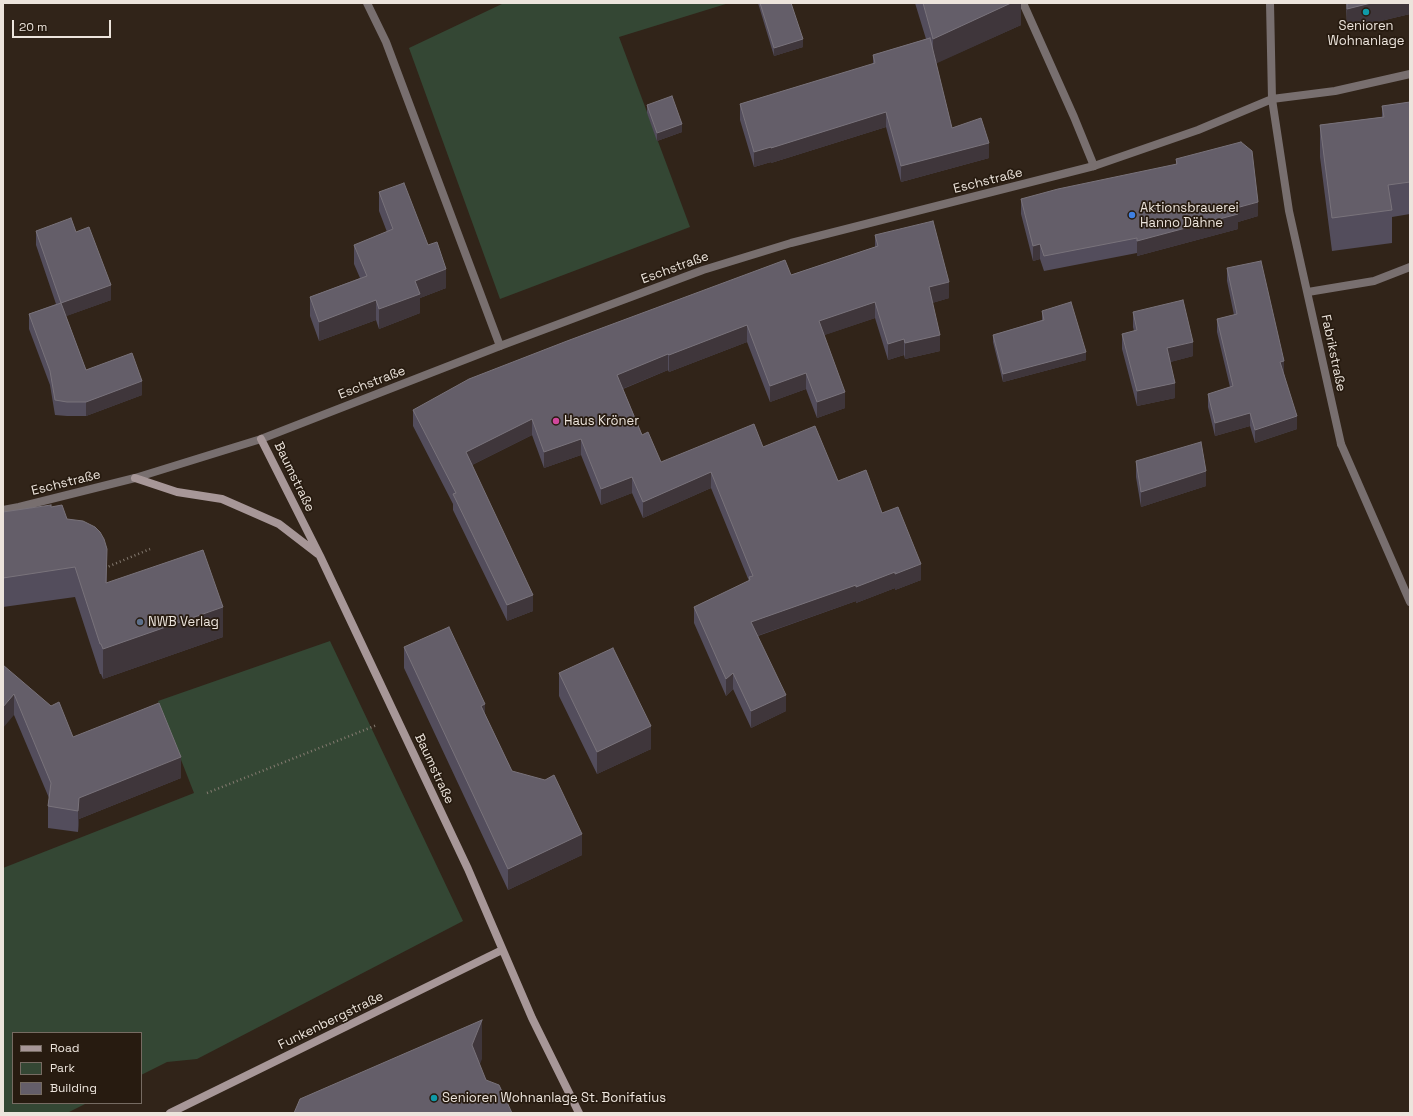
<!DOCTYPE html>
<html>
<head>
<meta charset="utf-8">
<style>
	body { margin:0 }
	#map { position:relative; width:1413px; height:1116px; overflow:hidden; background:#312419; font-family:"Space Grotesk",sans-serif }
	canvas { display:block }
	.frame { position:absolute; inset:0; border:4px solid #ece4dc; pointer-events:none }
	.legend { position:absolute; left:12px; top:1032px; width:130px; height:72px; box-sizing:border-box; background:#271b10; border:1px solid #766b62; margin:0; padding:5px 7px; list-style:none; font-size:12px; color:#ece4dc }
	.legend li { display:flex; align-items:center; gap:8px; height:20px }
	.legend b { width:20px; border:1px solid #766b62 }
	.scale { position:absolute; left:12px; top:20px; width:99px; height:18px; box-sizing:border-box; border:2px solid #ece4dc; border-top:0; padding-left:5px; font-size:12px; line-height:14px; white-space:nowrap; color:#ece4dc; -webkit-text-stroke:3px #271b10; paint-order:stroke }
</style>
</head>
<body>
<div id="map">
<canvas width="1413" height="1116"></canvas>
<div class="frame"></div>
<ul class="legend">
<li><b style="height:5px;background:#a79798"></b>Road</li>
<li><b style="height:11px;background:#344734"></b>Park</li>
<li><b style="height:11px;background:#645e69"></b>Building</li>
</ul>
<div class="scale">20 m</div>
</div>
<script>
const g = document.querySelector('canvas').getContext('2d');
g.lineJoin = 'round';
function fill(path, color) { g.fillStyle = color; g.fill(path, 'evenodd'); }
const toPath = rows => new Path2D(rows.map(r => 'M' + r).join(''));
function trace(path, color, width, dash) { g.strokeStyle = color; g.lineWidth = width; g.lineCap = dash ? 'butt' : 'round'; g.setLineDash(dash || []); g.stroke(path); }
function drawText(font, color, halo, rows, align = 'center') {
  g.font = font + ' "Space Grotesk",sans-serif'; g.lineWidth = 3.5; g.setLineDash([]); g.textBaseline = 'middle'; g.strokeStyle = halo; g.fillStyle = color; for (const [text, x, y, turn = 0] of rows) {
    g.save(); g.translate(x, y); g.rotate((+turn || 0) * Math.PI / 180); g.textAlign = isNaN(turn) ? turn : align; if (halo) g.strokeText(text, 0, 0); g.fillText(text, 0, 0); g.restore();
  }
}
const green = toPath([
	[504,3,729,3,619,37,690,227,500,299,409,48],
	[330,641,463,921,197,1059,167,1062,141,1075,141,1033,13,1033,13,1103,87,1103,67,1113,3,1113,3,868,194,793,158,701]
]);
const path = toPath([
	[105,568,150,549],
	[207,793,377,725]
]);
const lane = toPath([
	[367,3,386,42,500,346],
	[1023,3,1074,117,1094,166],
	[1308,292,1374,281,1410,267],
	[1341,444,1410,602]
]);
const street = toPath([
	[1341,444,1289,211,1272,99,1335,91,1410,74],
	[3,510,19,507,135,478,261,439,500,346,703,270,791,243,1094,166,1198,130,1272,99,1270,3]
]);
const secondary = toPath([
	[261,439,320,556,468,869,532,1018,579,1113],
	[135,478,177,492,222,499,254,513,279,524,318,554],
	[170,1113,502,950]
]);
const wall = toPath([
	[758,3,791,3,803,47,774,56],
	[915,3,1021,3,1021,25,936,63,952,128,989,158,901,182,886,127,771,163,771,162,754,167,740,120,740,104,873,64,873,55,926,39],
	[1346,3,1410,3,1410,14,1347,29],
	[1410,102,1410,214,1392,217,1392,243,1332,251,1320,157,1320,125,1382,117,1382,106],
	[647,105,682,132,657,141,647,113],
	[1176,159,1258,216,1238,222,1238,229,1137,256,1137,253,1044,271,1040,259,1033,261,1021,214,1021,199,1176,165],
	[379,192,428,245,446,288,420,298,420,313,379,329,376,320,319,341,310,316,310,297,360,278,354,264,354,245,387,232,379,211],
	[36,231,76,232,111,300,66,316,86,370,142,395,86,416,67,416,55,415,50,385,29,329,29,314,56,304,36,245],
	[875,235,949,298,932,303,940,351,905,359,904,355,888,360,875,318,824,335,845,408,817,418,806,389,770,402,747,342,669,372,668,370,623,389,642,435,661,462,763,447,838,481,882,513,921,580,895,590,895,588,856,603,856,601,758,636,786,711,751,728,733,689,726,696,694,623,694,607,749,581,711,488,643,518,632,493,601,505,581,455,544,468,532,435,472,465,533,611,507,621,453,510,453,504,413,426,413,410,791,275,875,247],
	[1227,268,1284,374,1297,429,1255,443,1250,426,1215,436,1208,407,1208,394,1230,387,1217,332,1217,319,1234,315,1227,281],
	[1042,311,1086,360,1003,382,993,342,993,335,1042,320],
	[1133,312,1193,356,1170,362,1175,398,1137,406,1122,349,1122,334,1134,331,1133,327],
	[1136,461,1206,486,1141,507,1136,477],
	[51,507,67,519,106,583,223,637,103,679,101,674,100,674,75,597,3,607,3,512],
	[404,647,485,714,512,771,582,855,508,890,404,668],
	[3,665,73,737,181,778,79,819,78,832,48,828,48,806,49,798,14,715],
	[559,673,651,749,597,774,559,696]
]);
const shadedWall = toPath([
	[1011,3,1021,3,1021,25,933,65,933,39],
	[1371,3,1410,3,1410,14,1347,29,1347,9],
	[803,39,803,47,774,56,774,48],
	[886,112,886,127,771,163,771,148],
	[682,124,682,132,657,141,657,133],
	[989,143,989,158,901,182,901,166],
	[771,147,771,162,754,167,754,152],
	[1258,202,1258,216,1238,222,1238,229,1137,256,1137,241,1236,208],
	[1040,244,1040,259,1033,261,1033,246],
	[446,269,446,288,420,298,420,313,379,329,379,309,415,281],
	[949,282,949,298,929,304,929,287],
	[111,285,111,300,61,318,61,303],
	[376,300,376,320,319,341,319,322],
	[875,302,875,318,819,337,819,321],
	[747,325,747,342,669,372,669,355],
	[940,335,940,351,905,359,905,343],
	[904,339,904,355,888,360,888,344],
	[1193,342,1193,356,1167,363,1167,348],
	[1086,352,1086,360,1003,382,1003,374],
	[668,354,668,370,617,391,617,375],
	[1284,361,1284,374,1280,375,1280,362],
	[806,373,806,389,770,402,770,386],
	[142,381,142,395,86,416,86,402],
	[1175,383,1175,398,1137,406,1137,391],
	[845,392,845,408,817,418,817,402],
	[1250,413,1250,426,1215,436,1215,423],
	[1297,416,1297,429,1255,443,1255,430],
	[532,419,532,435,466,468,466,452],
	[581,439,581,455,544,468,544,452],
	[1206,471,1206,486,1141,507,1141,492],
	[711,472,711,488,643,518,643,502],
	[632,477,632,493,601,505,601,489],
	[107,549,107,579,106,613,106,583],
	[921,564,921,580,895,590,895,574],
	[895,572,895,588,856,603,856,587],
	[856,585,856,601,751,638,751,622],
	[533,595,533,611,507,621,507,605],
	[223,607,223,637,103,679,103,649],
	[733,673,733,689,726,696,726,679],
	[14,694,14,715,3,728,3,707],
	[786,695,786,711,751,728,751,711],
	[485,704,485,725,481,706],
	[651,726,651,749,597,774,597,752],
	[181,757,181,778,79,819,78,832,78,811,79,798],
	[582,834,582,855,508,890,508,869],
	[482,1020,482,1059,472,1084,472,1045]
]);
const building = toPath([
	[760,3,791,3,803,39,774,48,760,3],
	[923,3,1011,3,933,39,923,3],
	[1347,3,1371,3,1347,9,1347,3],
	[930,38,952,128,981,118,989,143,901,166,886,112,771,148,771,147,754,152,740,104,875,63,873,55,930,38],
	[672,96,682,124,657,133,647,105,672,96],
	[1410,102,1410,182,1388,185,1392,210,1332,218,1320,125,1384,117,1382,106,1410,102],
	[1241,142,1252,151,1258,202,1236,208,1238,214,1137,241,1137,238,1044,256,1040,244,1033,246,1021,199,1058,189,1177,164,1176,159,1241,142],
	[404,183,428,245,437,242,446,269,415,281,420,294,379,309,376,300,319,322,310,297,367,276,354,245,393,229,379,192,404,183],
	[71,218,76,232,89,227,111,285,61,303,86,370,132,353,142,381,86,402,67,402,55,400,50,371,29,314,61,303,36,231,71,218],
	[933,221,949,282,929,287,940,335,905,343,904,339,888,344,875,302,819,321,845,392,817,402,806,373,770,386,747,325,669,355,668,354,617,375,642,435,648,432,661,462,754,424,763,447,815,426,838,481,866,470,882,513,898,507,921,564,895,574,895,572,856,587,856,585,751,622,786,695,751,711,733,673,726,679,694,607,750,580,749,577,753,576,711,472,643,502,632,477,601,489,581,439,544,452,532,419,466,452,533,595,507,605,453,494,456,493,413,410,469,379,567,341,785,260,791,275,878,246,875,235,933,221],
	[1261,261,1284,361,1280,362,1297,416,1255,430,1250,413,1215,423,1208,394,1233,386,1217,319,1237,314,1227,268,1261,261],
	[1183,300,1193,342,1167,348,1175,383,1137,391,1122,334,1137,330,1133,312,1183,300],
	[1071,302,1086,352,1003,374,993,335,1044,320,1042,311,1071,302],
	[1201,442,1206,471,1141,492,1136,461,1201,442],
	[51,505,51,507,62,505,67,519,83,521,95,527,100,532,104,539,107,549,106,583,203,550,223,607,103,649,101,644,100,644,75,567,3,578,3,512,51,505],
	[449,627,485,704,481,706,512,771,545,780,554,775,582,834,508,869,404,647,449,627],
	[613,648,651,726,597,752,559,673,613,648],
	[3,665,51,706,59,702,73,737,159,703,181,757,79,798,78,811,48,806,51,783,14,694,3,707,3,665],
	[482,1020,472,1045,486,1080,499,1085,512,1113,294,1113,300,1099,482,1020]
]);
const markers = [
	[1366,12,4,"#0f9aa8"],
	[1132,215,4,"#3f7fe0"],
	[556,421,4,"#d1479c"],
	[140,622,4,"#5c6f8a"],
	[434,1098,4,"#0f9aa8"]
];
const poiNames = [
	["Senioren",1366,26,"center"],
	["Wohnanlage",1366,41,"center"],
	["Aktionsbrauerei",1140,208],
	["Hanno Dähne",1140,223],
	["Haus Kröner",564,421],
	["NWB Verlag",148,622],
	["Senioren Wohnanlage St. Bonifatius",442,1098]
];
const streetNames = [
	["Eschstraße",988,181,-14],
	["Eschstraße",675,268,-20],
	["Fabrikstraße",1333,353,78],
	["Eschstraße",372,383,-21],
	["Baumstraße",294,477,64],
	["Eschstraße",66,483,-14],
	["Baumstraße",434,769,65],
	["Funkenbergstraße",331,1021,-26]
];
fill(green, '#344734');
trace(path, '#867c72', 2.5, [1, 3]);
trace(lane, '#786f6f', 8);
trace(street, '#786f6f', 8);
trace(secondary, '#a79798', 8);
fill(wall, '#534d5c');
fill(shadedWall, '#3f363b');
fill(building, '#645e69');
trace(building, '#79737b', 1);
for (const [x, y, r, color] of markers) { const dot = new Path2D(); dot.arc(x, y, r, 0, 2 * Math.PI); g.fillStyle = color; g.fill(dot); trace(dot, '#271b10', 1.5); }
drawText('13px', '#ece4dc', '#271b10', poiNames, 'left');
drawText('13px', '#ece4dc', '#271b10', streetNames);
</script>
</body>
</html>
